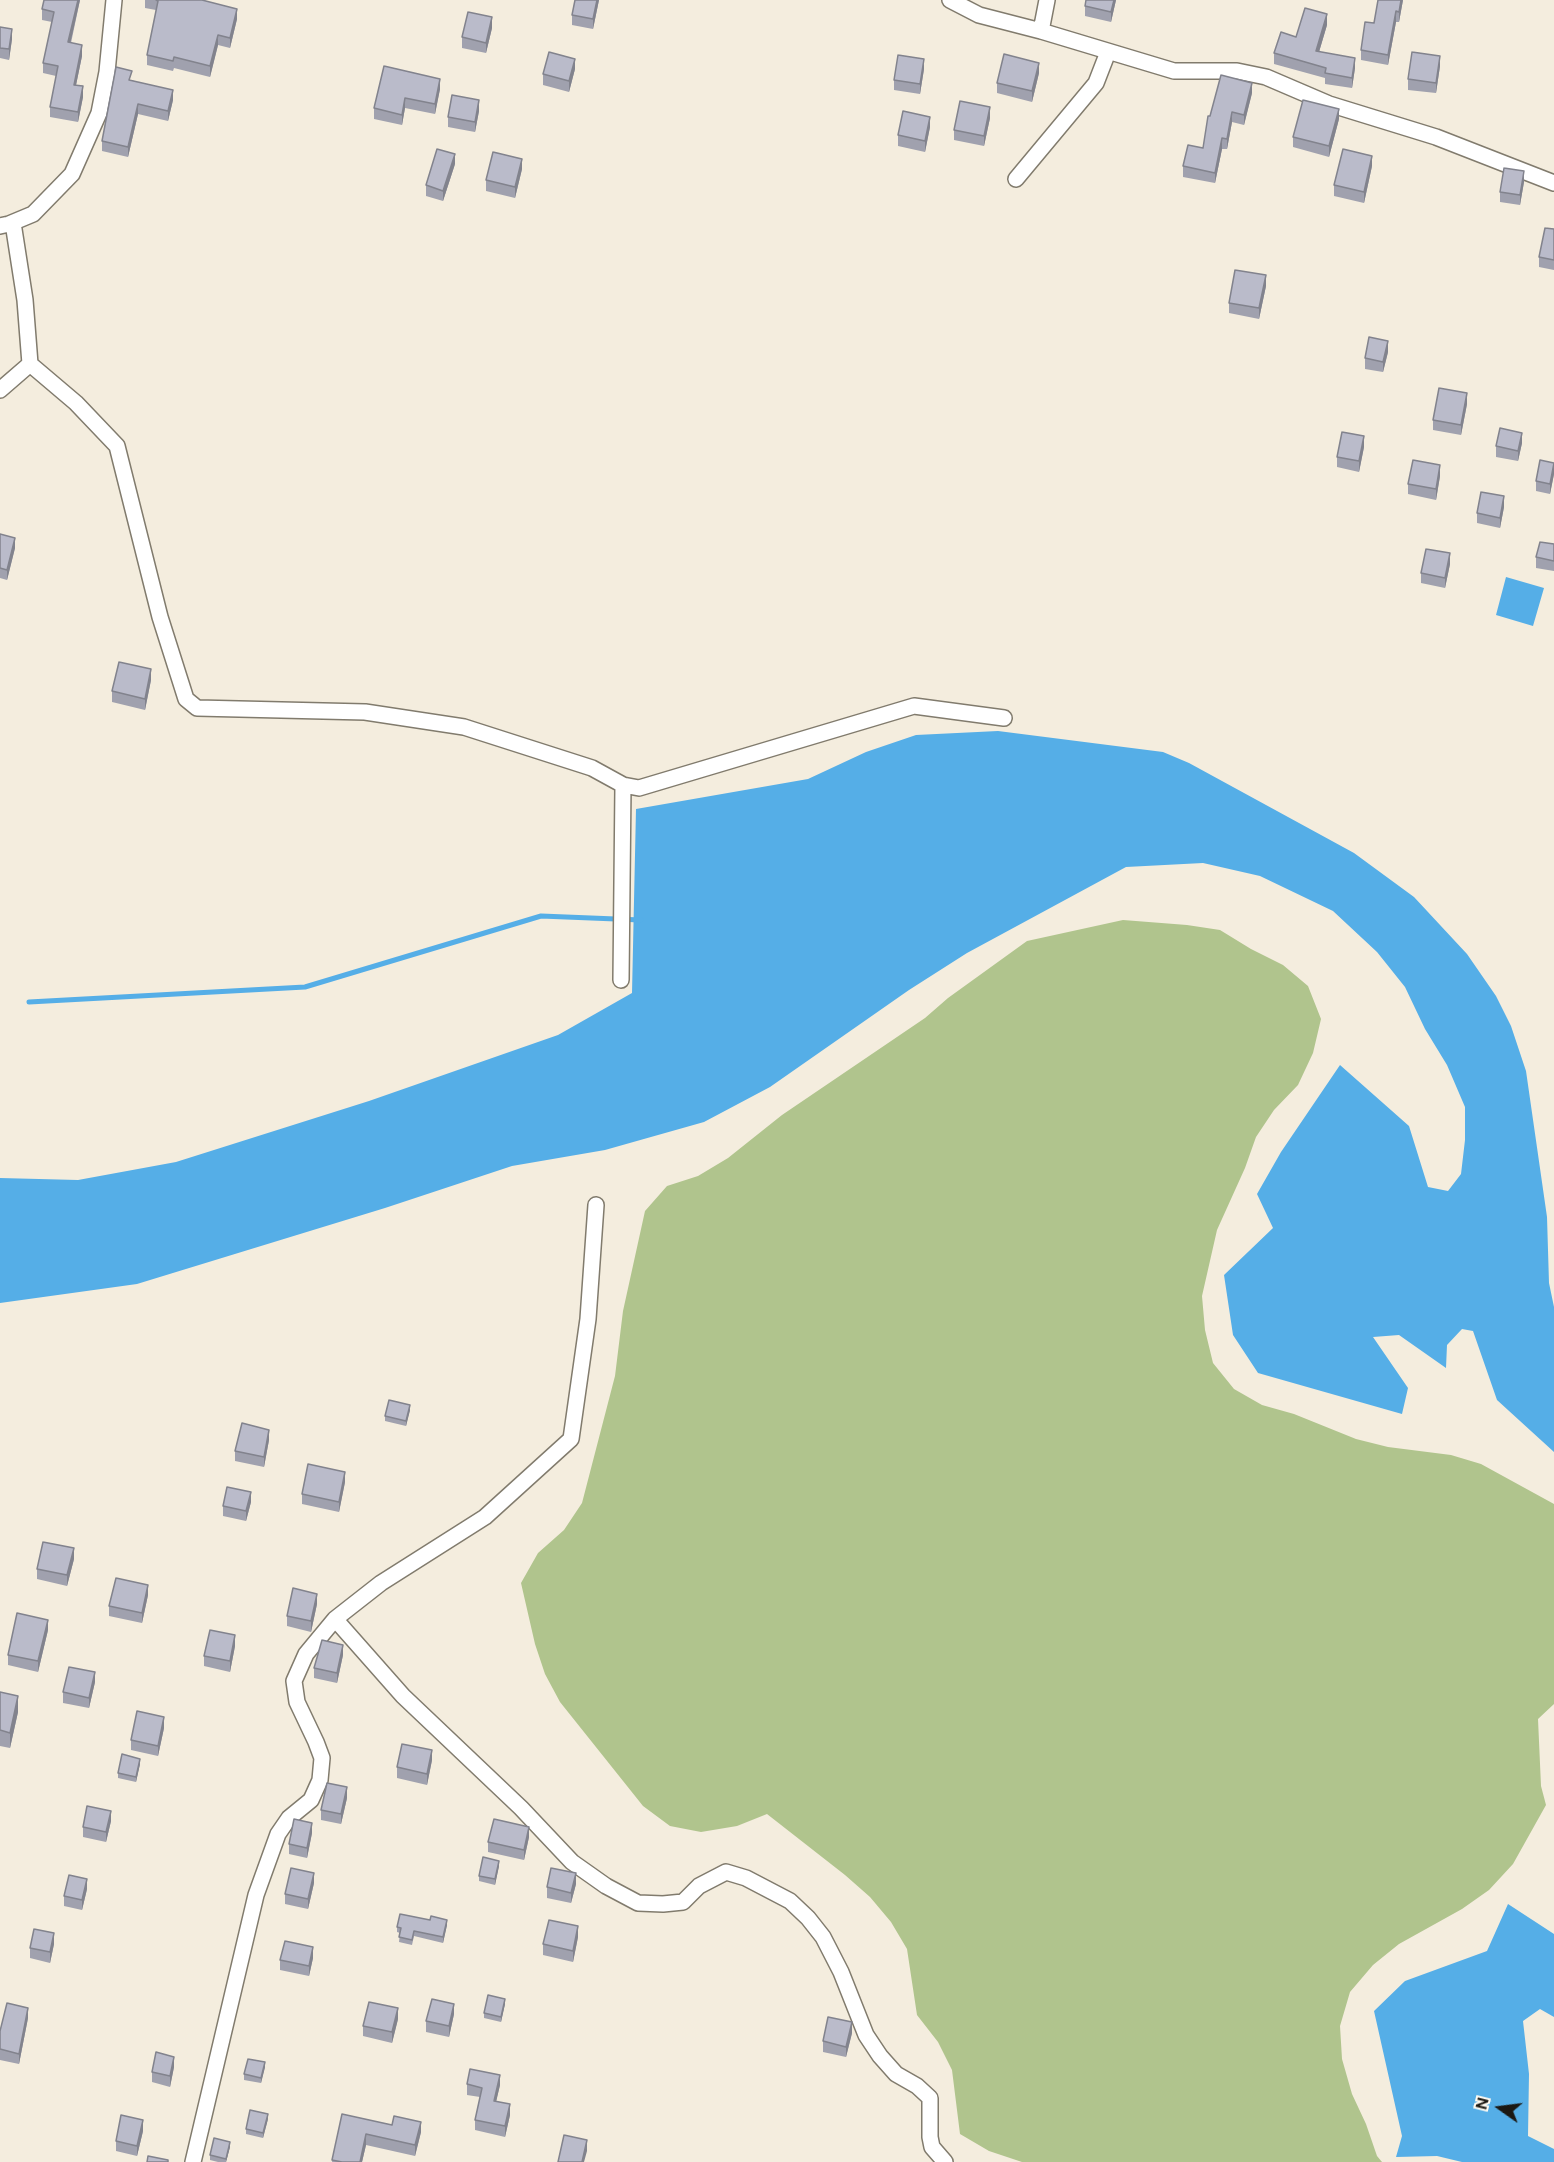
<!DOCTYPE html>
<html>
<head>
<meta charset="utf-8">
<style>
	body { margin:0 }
	#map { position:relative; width:1554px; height:2162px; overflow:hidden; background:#f4edde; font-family:"DM Sans",sans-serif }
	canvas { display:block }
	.north { position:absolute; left:1470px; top:2078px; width:60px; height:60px; -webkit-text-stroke:4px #fffbf2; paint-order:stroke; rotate:284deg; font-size:16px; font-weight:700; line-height:24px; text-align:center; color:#1b1813 }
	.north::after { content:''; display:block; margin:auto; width:21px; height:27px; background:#1b1813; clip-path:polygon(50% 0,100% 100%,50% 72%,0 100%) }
</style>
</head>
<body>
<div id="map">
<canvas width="1554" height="2162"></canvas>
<div class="north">N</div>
</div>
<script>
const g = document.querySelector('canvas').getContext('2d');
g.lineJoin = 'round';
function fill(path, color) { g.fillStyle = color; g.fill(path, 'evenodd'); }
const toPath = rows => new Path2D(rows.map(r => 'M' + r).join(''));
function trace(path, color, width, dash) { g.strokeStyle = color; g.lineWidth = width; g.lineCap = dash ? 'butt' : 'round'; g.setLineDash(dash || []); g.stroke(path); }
const green = toPath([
	[1123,920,1187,925,1220,930,1251,949,1283,965,1308,986,1321,1019,1313,1053,1298,1085,1274,1110,1256,1137,1245,1168,1217,1230,1202,1296,1205,1330,1213,1363,1234,1389,1262,1405,1294,1414,1356,1439,1388,1447,1451,1455,1481,1464,1554,1504,1554,1704,1538,1719,1541,1786,1546,1805,1513,1864,1489,1890,1462,1909,1399,1944,1373,1965,1350,1992,1340,2026,1342,2059,1352,2094,1366,2124,1377,2156,1382,2162,1022,2162,989,2151,960,2134,952,2070,938,2042,917,2015,907,1949,891,1922,870,1897,845,1875,767,1814,737,1826,701,1832,670,1826,643,1806,560,1702,545,1674,535,1644,521,1583,538,1553,564,1530,582,1503,615,1376,623,1311,645,1211,667,1186,698,1176,728,1158,782,1115,925,1018,948,998,1027,941]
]);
const water = toPath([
	[1506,577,1544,588,1533,626,1496,615],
	[998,731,1163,752,1189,763,1354,853,1414,897,1467,954,1496,996,1511,1026,1526,1071,1547,1217,1549,1283,1554,1307,1554,1452,1497,1400,1473,1331,1462,1329,1447,1345,1446,1368,1399,1335,1373,1337,1408,1388,1402,1414,1258,1373,1233,1335,1224,1275,1273,1228,1257,1194,1281,1152,1340,1065,1409,1126,1428,1187,1448,1191,1461,1174,1465,1140,1465,1107,1447,1065,1425,1029,1405,987,1377,952,1333,911,1260,876,1203,863,1126,867,967,953,909,990,770,1087,704,1122,605,1150,512,1166,385,1208,137,1284,0,1303,0,1178,78,1180,176,1162,369,1101,558,1035,632,993,636,809,808,779,866,752,916,735],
	[1508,1904,1554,1934,1554,2017,1540,2009,1523,2021,1529,2074,1528,2136,1554,2149,1554,2162,1462,2162,1437,2156,1396,2157,1402,2136,1374,2011,1405,1981,1487,1951]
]);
const stream = toPath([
	[29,1002,305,987,541,916,641,920]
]);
const street = toPath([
	[950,0,979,15,1041,31],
	[1047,0,1041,31,1174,71,1237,71,1266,77,1329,104,1436,137,1554,183],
	[1016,179,1096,83,1108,52],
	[0,226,9,224,33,214,72,174,99,113,107,72,114,0],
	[30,364,76,403,117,446,160,617,186,699,197,708,365,712,464,727,592,768,623,785,639,788,914,706,1004,718],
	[0,390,30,364,25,300,13,223],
	[621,980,623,785],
	[335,1619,403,1696,521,1808,572,1862,606,1886,638,1903,663,1904,683,1902,699,1886,726,1872,746,1878,790,1901,808,1918,823,1937,841,1972,866,2035,880,2056,896,2074,917,2086,930,2098,930,2137,932,2147,945,2162],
	[193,2162,256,1895,278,1834,289,1818,311,1800,320,1780,322,1758,316,1742,297,1702,294,1681,306,1654,335,1619,381,1583,485,1517,571,1439,588,1319,596,1205]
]);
const wall = toPath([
	[80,0,71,43,82,56,76,85,83,97,78,122,50,117,50,107,56,76,43,73,43,63,52,22,42,20,42,9],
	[145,0,205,0,205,1,237,19,230,48,218,45,210,77,174,68,173,71,147,65,147,55,156,10,145,8],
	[575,0,599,0,593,29,572,25,572,15],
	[1086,0,1116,0,1111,22,1085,16,1085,6],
	[1403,0,1399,22,1396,22,1388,65,1361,60,1361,50,1374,23],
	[1327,25,1319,52,1355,68,1352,88,1325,84,1325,78,1274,64,1274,53,1296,37],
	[0,27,12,39,9,60,0,58],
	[492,28,486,53,462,48,462,37],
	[384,66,440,89,435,114,405,108,402,125,374,119,374,108],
	[1440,66,1436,93,1408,90,1408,79],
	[575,69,569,92,543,85,543,74],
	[924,69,920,94,894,90,894,80],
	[1039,73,1032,102,997,93,997,83],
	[132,80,173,100,168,121,138,114,128,157,102,151,102,141],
	[1252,93,1244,125,1232,122,1227,149,1222,149,1215,183,1183,177,1183,166,1203,148,1210,116],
	[479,111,475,132,448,127,448,117],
	[990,118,984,146,954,140,954,130],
	[1339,119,1329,157,1293,147,1293,137],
	[930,127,925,152,898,146,898,135],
	[455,164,443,201,426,196,426,185],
	[1372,166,1364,203,1334,196,1334,185],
	[522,169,515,198,486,191,486,180],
	[1524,182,1520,205,1500,202,1500,192],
	[1554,229,1554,270,1539,267,1539,257],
	[1266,286,1259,319,1229,313,1229,303],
	[1388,352,1383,372,1365,369,1365,358],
	[1467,404,1461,435,1433,430,1433,420],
	[1522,443,1518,461,1496,457,1496,446],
	[1364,447,1359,472,1337,467,1337,457],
	[1554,474,1550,494,1536,491,1536,481],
	[1440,476,1436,500,1408,494,1408,484],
	[1504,507,1500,528,1477,523,1477,513],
	[0,534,15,548,7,580,0,578],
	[1554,544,1554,571,1536,568,1536,557],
	[1450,564,1445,588,1421,583,1421,573],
	[151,680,145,710,112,702,112,691],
	[410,1410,406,1426,385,1421,385,1416],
	[269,1440,264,1467,235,1461,235,1451],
	[345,1482,339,1512,302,1504,302,1494],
	[251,1502,246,1521,223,1516,223,1506],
	[74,1559,67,1586,37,1579,37,1569],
	[148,1595,142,1623,109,1616,109,1606],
	[317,1604,311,1632,287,1626,287,1616],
	[48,1630,38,1672,8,1665,8,1655],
	[235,1646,230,1672,204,1666,204,1656],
	[343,1655,337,1683,314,1678,314,1668],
	[95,1682,89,1708,63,1703,63,1692],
	[0,1692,18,1712,10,1748,0,1746],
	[164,1728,158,1756,131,1750,131,1740],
	[432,1760,427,1785,397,1778,397,1767],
	[140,1764,136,1782,118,1778,118,1773],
	[347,1798,341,1824,321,1820,321,1810],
	[111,1821,106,1842,83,1837,83,1827],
	[312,1833,307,1858,289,1854,289,1844],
	[529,1837,524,1860,488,1852,488,1842],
	[499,1866,495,1885,479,1881,479,1876],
	[314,1883,308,1909,285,1904,285,1894],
	[576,1884,571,1903,547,1898,547,1887],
	[87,1889,82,1910,64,1906,64,1896],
	[447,1925,443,1943,414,1936,412,1945,399,1942,400,1933,397,1932,397,1927],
	[578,1937,573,1962,543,1955,543,1944],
	[54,1944,50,1963,30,1958,30,1948],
	[313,1958,309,1976,280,1970,280,1960],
	[505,2004,501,2022,484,2018,484,2013],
	[454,2014,449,2037,426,2032,426,2021],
	[28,2018,19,2064,0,2060,0,2031],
	[398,2019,392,2043,363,2036,363,2026],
	[852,2033,846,2057,823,2052,823,2041],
	[174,2067,170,2087,152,2082,152,2072],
	[265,2067,261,2083,244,2080,244,2074],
	[467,2084,500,2085,496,2101,510,2115,505,2137,475,2130,475,2120,480,2097,467,2095],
	[342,2114,421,2132,415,2156,366,2145,362,2162,332,2162],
	[268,2119,263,2138,246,2134,246,2129],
	[143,2131,137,2156,116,2151,116,2141],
	[230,2147,226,2162,218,2162,210,2160,210,2155]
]);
const shadedWall = toPath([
	[78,0,80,0,68,53,68,42],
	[597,0,599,0,593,29,593,19],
	[1114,0,1116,0,1111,22,1111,12],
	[1401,0,1403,0,1399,22,1399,12],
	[237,9,237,19,230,48,230,38],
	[1396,11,1396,22,1388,65,1388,55],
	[1327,14,1327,25,1316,62,1316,51],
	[492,17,492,28,486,53,486,43],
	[12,29,12,39,9,60,9,49],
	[218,35,218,45,210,77,210,66],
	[82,45,82,56,74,95,74,85],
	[1440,56,1440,66,1436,93,1436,83],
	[1355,58,1355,68,1352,88,1352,78],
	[575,59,575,69,569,92,569,81],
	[924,59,924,69,920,94,920,84],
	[1039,63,1039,73,1032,102,1032,91],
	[440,79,440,89,435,114,435,104],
	[1252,83,1252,93,1244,125,1244,115],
	[83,86,83,97,78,122,78,112],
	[173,90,173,100,168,121,168,111],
	[405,98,405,108,402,125,402,115],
	[479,100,479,111,475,132,475,122],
	[138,104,138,114,128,157,128,147],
	[990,107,990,118,984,146,984,136],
	[1339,109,1339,119,1329,157,1329,146],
	[1232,112,1232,122,1227,149,1227,139],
	[930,117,930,127,925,152,925,141],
	[1222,138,1222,149,1215,183,1215,173],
	[455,154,455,164,443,201,443,191],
	[1372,156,1372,166,1364,203,1364,192],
	[522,159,522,169,515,198,515,187],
	[1524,171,1524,182,1520,205,1520,195],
	[1266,275,1266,286,1259,319,1259,308],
	[1388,341,1388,352,1383,372,1383,362],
	[1467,393,1467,404,1461,435,1461,425],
	[1522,433,1522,443,1518,461,1518,451],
	[1364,436,1364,447,1359,472,1359,461],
	[1554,463,1554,474,1550,494,1550,484],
	[1440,465,1440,476,1436,500,1436,489],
	[1504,496,1504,507,1500,528,1500,518],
	[15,538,15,548,7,580,7,570],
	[1450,553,1450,564,1445,588,1445,578],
	[151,669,151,680,145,710,145,699],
	[410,1405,410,1410,406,1426,406,1421],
	[269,1430,269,1440,264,1467,264,1457],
	[345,1472,345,1482,339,1512,339,1502],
	[251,1492,251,1502,246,1521,246,1511],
	[74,1548,74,1559,67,1586,67,1575],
	[148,1585,148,1595,142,1623,142,1613],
	[317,1594,317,1604,311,1632,311,1621],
	[48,1620,48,1630,38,1672,38,1661],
	[235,1635,235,1646,230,1672,230,1661],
	[343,1645,343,1655,337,1683,337,1673],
	[95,1672,95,1682,89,1708,89,1698],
	[18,1696,18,1712,10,1748,10,1733],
	[164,1717,164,1728,158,1756,158,1746],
	[432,1750,432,1760,427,1785,427,1774],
	[140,1759,140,1764,136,1782,136,1777],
	[347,1787,347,1798,341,1824,341,1814],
	[111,1811,111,1821,106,1842,106,1832],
	[312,1823,312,1833,307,1858,307,1848],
	[529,1827,529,1837,524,1860,524,1850],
	[499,1861,499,1866,495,1885,495,1879],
	[314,1873,314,1883,308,1909,308,1899],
	[576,1873,576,1884,571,1903,571,1893],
	[87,1879,87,1889,82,1910,82,1900],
	[447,1920,447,1925,443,1943,443,1937],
	[578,1926,578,1937,573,1962,573,1951],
	[54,1933,54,1944,50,1963,50,1952],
	[313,1947,313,1958,309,1976,309,1966],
	[505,1999,505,2004,501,2022,501,2017],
	[454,2004,454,2014,449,2037,449,2026],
	[28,2008,28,2018,19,2064,19,2054],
	[398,2008,398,2019,392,2043,392,2032],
	[852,2022,852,2033,846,2057,846,2047],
	[174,2057,174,2067,170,2087,170,2076],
	[265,2062,265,2067,261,2083,261,2078],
	[500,2075,500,2085,494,2111,494,2101],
	[510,2104,510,2115,505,2137,505,2126],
	[268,2114,268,2119,263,2138,263,2133],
	[143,2120,143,2131,137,2156,137,2146],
	[421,2122,421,2132,415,2156,415,2145],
	[366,2134,366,2145,362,2162,360,2162],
	[587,2140,587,2151,584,2162,582,2162],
	[230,2142,230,2147,226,2162,226,2159]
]);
const building = toPath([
	[44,0,78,0,68,42,82,45,74,85,83,86,78,112,50,107,58,66,43,63,54,12,42,9,44,0],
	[156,0,202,0,237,9,230,38,218,35,210,66,174,57,173,61,147,55,158,1,156,0],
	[575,0,597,0,593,19,572,15,575,0],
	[1086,0,1114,0,1111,12,1085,6,1086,0],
	[1378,0,1401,0,1399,12,1396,11,1388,55,1361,50,1365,22,1374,23,1378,0],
	[1305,8,1327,14,1316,51,1355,58,1352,78,1325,73,1326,68,1274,53,1281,32,1296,37,1305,8],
	[468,12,492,17,486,43,462,37,468,12],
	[0,27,12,29,9,49,0,48,0,27],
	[549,52,575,59,569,81,543,74,549,52],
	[1412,52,1440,56,1436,83,1408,79,1412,52],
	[1004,54,1039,63,1032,91,997,83,1004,54],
	[898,55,924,59,920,84,894,80,898,55],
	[384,66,440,79,435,104,405,98,402,115,374,108,384,66],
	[116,67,132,71,129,80,173,90,168,111,138,104,128,147,102,141,116,67],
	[1221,75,1252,83,1244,115,1232,112,1227,139,1222,138,1215,173,1183,166,1188,145,1203,148,1208,116,1210,116,1221,75],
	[452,95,479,100,475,122,448,117,452,95],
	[1303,100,1339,109,1329,146,1293,137,1303,100],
	[960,101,990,107,984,136,954,130,960,101],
	[903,111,930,117,925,141,898,135,903,111],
	[437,149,455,154,443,191,426,185,437,149],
	[1343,149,1372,156,1364,192,1334,185,1343,149],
	[493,152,522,159,515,187,486,180,493,152],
	[1504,168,1524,171,1520,195,1500,192,1504,168],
	[1545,228,1554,229,1554,260,1539,257,1545,228],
	[1235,270,1266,275,1259,308,1229,303,1235,270],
	[1369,337,1388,341,1383,362,1365,358,1369,337],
	[1439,388,1467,393,1461,425,1433,420,1439,388],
	[1500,428,1522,433,1518,451,1496,446,1500,428],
	[1342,432,1364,436,1359,461,1337,457,1342,432],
	[1413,460,1440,465,1436,489,1408,484,1413,460],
	[1540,460,1554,463,1550,484,1536,481,1540,460],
	[1481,492,1504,496,1500,518,1477,513,1481,492],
	[0,534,15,538,7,570,0,568,0,534],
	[1540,542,1554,544,1554,561,1536,557,1540,542],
	[1426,549,1450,553,1445,578,1421,573,1426,549],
	[119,662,151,669,145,699,112,691,119,662],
	[389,1400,410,1405,406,1421,385,1416,389,1400],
	[242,1423,269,1430,264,1457,235,1451,242,1423],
	[308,1464,345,1472,339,1502,302,1494,308,1464],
	[227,1487,251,1492,246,1511,223,1506,227,1487],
	[43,1542,74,1548,67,1575,37,1569,43,1542],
	[116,1578,148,1585,142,1613,109,1606,116,1578],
	[293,1588,317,1594,311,1621,287,1616,293,1588],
	[17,1613,48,1620,38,1661,8,1655,17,1613],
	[210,1630,235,1635,230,1661,204,1656,210,1630],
	[322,1640,343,1645,337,1673,314,1668,322,1640],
	[69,1667,95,1672,89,1698,63,1692,69,1667],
	[0,1692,18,1696,10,1733,0,1730,0,1692],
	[137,1711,164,1717,158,1746,131,1740,137,1711],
	[402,1744,432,1750,427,1774,397,1767,402,1744],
	[122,1754,140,1759,136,1777,118,1773,122,1754],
	[327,1783,347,1787,341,1814,321,1810,327,1783],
	[87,1806,111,1811,106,1832,83,1827,87,1806],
	[294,1819,312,1823,307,1848,289,1844,294,1819],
	[494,1819,529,1827,524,1850,488,1842,494,1819],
	[483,1857,499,1861,495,1879,479,1876,483,1857],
	[291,1868,314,1873,308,1899,285,1894,291,1868],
	[551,1868,576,1873,571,1893,547,1887,551,1868],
	[69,1875,87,1879,82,1900,64,1896,69,1875],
	[400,1914,430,1920,431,1916,447,1920,443,1937,414,1931,412,1940,399,1937,401,1928,397,1927,400,1914],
	[549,1920,578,1926,573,1951,543,1944,549,1920],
	[34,1929,54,1933,50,1952,30,1948,34,1929],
	[285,1941,313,1947,309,1966,280,1960,285,1941],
	[488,1995,505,1999,501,2017,484,2013,488,1995],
	[432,1999,454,2004,449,2026,426,2021,432,1999],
	[369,2002,398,2008,392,2032,363,2026,369,2002],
	[7,2003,28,2008,19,2054,0,2049,0,2031,7,2003],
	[828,2017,852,2022,846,2047,823,2041,828,2017],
	[156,2052,174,2057,170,2076,152,2072,156,2052],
	[248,2059,265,2062,261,2078,244,2074,248,2059],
	[470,2069,500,2075,494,2101,510,2104,505,2126,475,2120,482,2088,467,2084,470,2069],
	[250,2110,268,2114,263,2133,246,2129,250,2110],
	[342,2114,392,2125,394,2116,421,2122,415,2145,366,2134,360,2162,342,2162,332,2160,342,2114],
	[121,2115,143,2120,137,2146,116,2141,121,2115],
	[564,2135,587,2140,582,2162,558,2162,564,2135],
	[214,2138,230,2142,226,2159,210,2155,214,2138],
	[148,2156,168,2160,168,2162,147,2162,148,2156]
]);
fill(green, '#b0c48d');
fill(water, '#55aee7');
trace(stream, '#55aee7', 5);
trace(street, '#817b6d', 18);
trace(street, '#fff', 15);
fill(wall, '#a0a1ae');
fill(shadedWall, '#82838d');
fill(building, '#babbca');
trace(building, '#82838d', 1.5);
</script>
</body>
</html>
